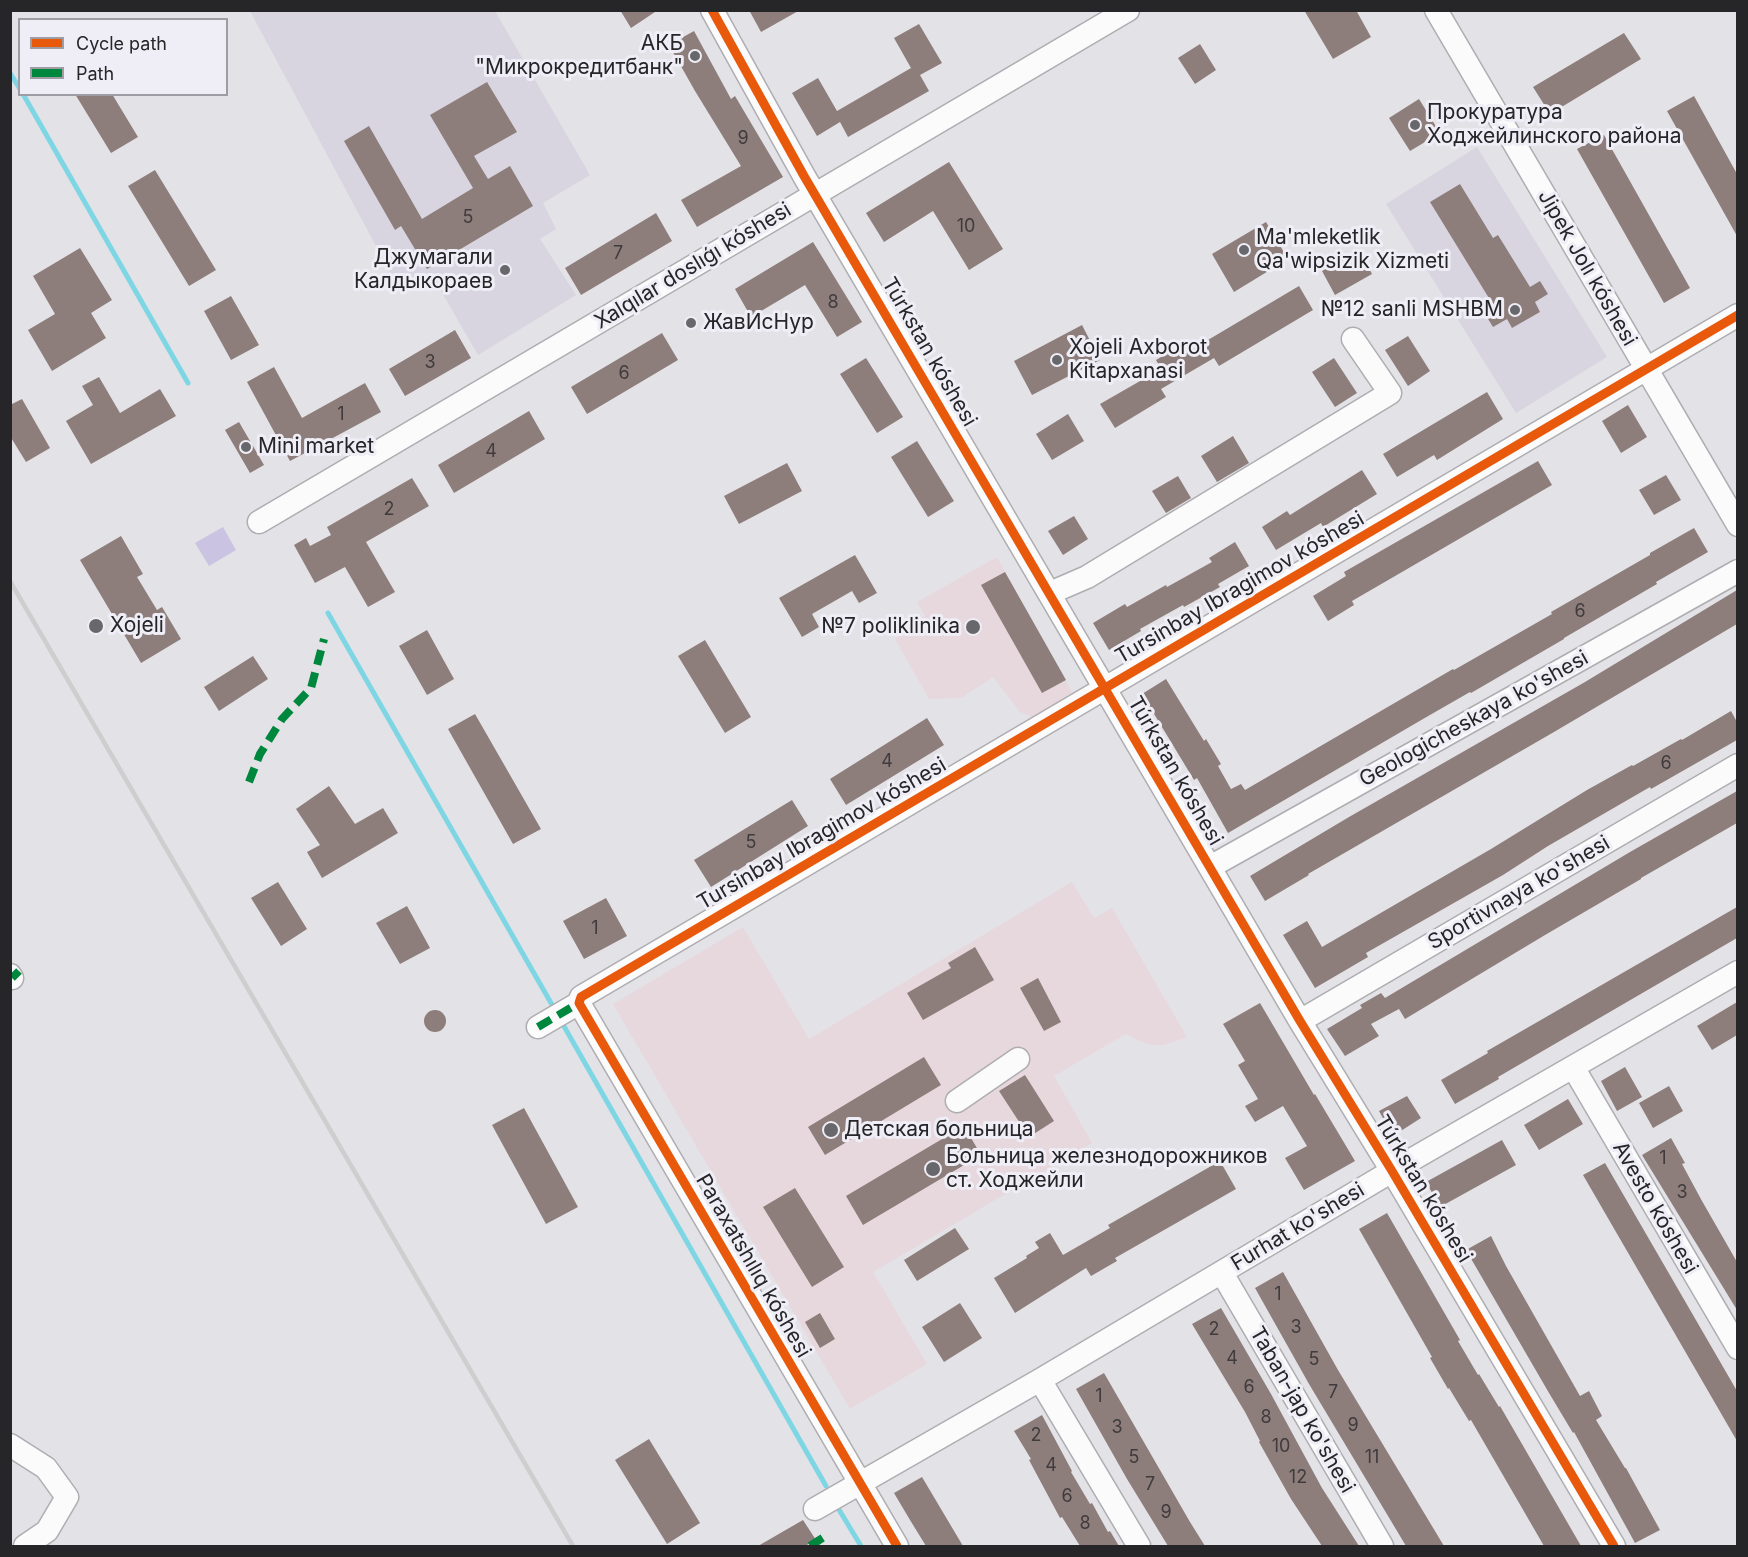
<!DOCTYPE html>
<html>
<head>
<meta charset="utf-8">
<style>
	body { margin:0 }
	#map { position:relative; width:1748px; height:1557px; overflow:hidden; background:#e3e2e7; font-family:Inter,sans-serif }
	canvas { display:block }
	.frame { position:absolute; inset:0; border:12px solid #262528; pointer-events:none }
	.legend { position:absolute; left:18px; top:18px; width:210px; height:78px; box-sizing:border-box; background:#efedf6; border:2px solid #9f9da4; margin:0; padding:8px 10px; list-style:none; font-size:18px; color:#262528 }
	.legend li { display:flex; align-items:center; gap:12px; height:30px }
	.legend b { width:30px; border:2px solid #9f9da4 }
</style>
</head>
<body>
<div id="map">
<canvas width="1748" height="1557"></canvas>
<div class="frame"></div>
<ul class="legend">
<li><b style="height:8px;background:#e8590c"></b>Cycle path</li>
<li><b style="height:8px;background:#00873e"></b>Path</li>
</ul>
</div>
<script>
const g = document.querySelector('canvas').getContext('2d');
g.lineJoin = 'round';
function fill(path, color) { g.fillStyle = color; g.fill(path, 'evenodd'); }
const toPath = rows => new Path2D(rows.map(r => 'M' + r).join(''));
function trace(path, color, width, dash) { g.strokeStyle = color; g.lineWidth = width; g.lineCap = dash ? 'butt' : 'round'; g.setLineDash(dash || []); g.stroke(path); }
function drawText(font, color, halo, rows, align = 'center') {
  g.font = font + ' Inter,sans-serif'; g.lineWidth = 6; g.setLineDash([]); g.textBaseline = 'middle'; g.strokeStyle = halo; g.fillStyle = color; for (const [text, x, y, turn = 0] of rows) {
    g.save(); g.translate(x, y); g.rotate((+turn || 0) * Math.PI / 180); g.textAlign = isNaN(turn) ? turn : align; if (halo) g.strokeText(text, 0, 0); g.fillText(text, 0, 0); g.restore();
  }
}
const built = toPath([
	[250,11,495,11,590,175,543,203,556,229,540,239,576,295,478,355,433,277,399,289],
	[1477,147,1607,357,1516,413,1386,204]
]);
const medical = toPath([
	[997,557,1072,692,1036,719,1020,712,993,677,961,698,929,699,895,639,925,616,917,602],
	[1072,882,1094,918,1112,908,1187,1037,1164,1045,1152,1045,1139,1041,1126,1034,1054,1076,1092,1143,873,1272,927,1364,850,1409,613,1004,743,927,809,1039]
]);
const green = toPath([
	[223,527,236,550,209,566,195,543]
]);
const stream = toPath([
	[10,73,20,89],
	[23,94,188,383],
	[328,613,555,1010],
	[561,1021,826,1486],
	[838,1508,861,1546]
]);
const building = toPath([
	[620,10,658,10,631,28],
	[749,10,800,10,761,32],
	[1304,10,1356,10,1371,37,1333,59],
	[919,24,942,63,920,75,929,91,848,137,840,122,817,136,792,93,818,78,837,111,911,68,894,38],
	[694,31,731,99,735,96,783,177,697,227,681,200,741,166,695,91,669,45],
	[1624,33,1641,59,1550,114,1533,87],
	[1200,44,1216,70,1195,84,1178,58],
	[487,82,517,132,474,156,488,179,510,166,533,206,427,269,401,226,395,230,344,141,369,126,422,219,473,188,430,115],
	[75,94,112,94,138,137,111,153],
	[1694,96,1737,174,1737,236,1667,111],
	[1419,99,1440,133,1410,151,1389,118],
	[1604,135,1690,288,1664,303,1577,149],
	[949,162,1003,249,969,270,933,211,884,242,866,213],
	[155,170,216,270,189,286,128,186],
	[1460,184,1493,238,1498,235,1530,287,1540,281,1548,294,1535,302,1540,312,1512,328,1507,319,1493,327,1485,314,1495,308,1430,202],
	[656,213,672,241,581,295,565,268],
	[1266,222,1288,259,1234,292,1212,254],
	[813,242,862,322,837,337,805,285,751,317,735,289],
	[80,248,112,300,91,313,106,338,52,371,28,330,55,314,33,276],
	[1359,250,1372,274,1335,295,1322,271],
	[1299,286,1313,310,1219,366,1214,358,1161,389,1166,397,1115,428,1100,404,1161,369,1156,360,1181,345,1186,353],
	[231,296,259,345,231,360,204,311],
	[1082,325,1100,360,1032,395,1014,361],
	[455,330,471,358,405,396,389,369],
	[662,333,678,360,587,414,571,387],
	[1408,336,1430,371,1408,386,1385,350],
	[866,358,903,417,877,433,840,374],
	[1334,358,1357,393,1335,407,1312,372],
	[274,367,302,418,365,383,381,412,290,461,247,382],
	[99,377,120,413,160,389,176,416,91,464,66,421,93,405,82,386],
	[1487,392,1503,419,1437,460,1434,455,1397,477,1383,454],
	[22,399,50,448,26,462,10,436,10,405],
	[1628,405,1647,437,1621,453,1602,421],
	[529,411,545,439,454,493,438,465],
	[1068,414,1084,441,1052,460,1036,434],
	[239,422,264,465,250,473,225,430],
	[1233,436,1249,463,1217,482,1201,456],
	[917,441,954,501,928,517,891,457],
	[1538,461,1552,485,1352,601,1354,605,1328,621,1313,596,1346,576,1344,572],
	[787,463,802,491,739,524,724,496],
	[1362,470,1377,494,1323,527,1321,523,1276,550,1262,527,1287,511,1290,515],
	[1666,475,1681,500,1654,515,1639,490],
	[1178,476,1191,498,1166,513,1152,491],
	[412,478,429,506,366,542,395,592,368,607,345,567,315,583,294,545,306,538,310,546,331,535,327,527],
	[1074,516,1088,539,1063,555,1048,531],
	[1694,528,1708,552,1656,582,1657,584,1564,638,1564,639,1471,693,1470,692,1423,719,1228,833,1197,778,1194,780,1142,694,1166,679,1204,741,1206,739,1221,764,1218,766,1231,789,1241,784,1245,790,1453,669,1454,670,1552,614,1551,612,1650,555,1650,553],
	[121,536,143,574,137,577,157,610,162,607,181,639,141,663,80,560],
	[1235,542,1249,566,1218,584,1220,587,1184,607,1183,605,1140,629,1141,631,1109,650,1093,623,1125,604,1127,607,1166,585,1167,587,1212,562,1209,558],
	[855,555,877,593,859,603,852,591,812,614,819,627,802,637,779,598],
	[1005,572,1066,680,1042,693,981,585],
	[1737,590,1737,624,1554,732,1308,874,1309,875,1265,901,1250,876,1349,817,1585,682],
	[427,630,454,679,427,695,399,646],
	[705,640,751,717,725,733,678,656],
	[253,656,268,679,219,711,204,687],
	[1731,711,1737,722,1737,740,1651,789,1650,787,1548,846,1503,875,1366,953,1368,957,1315,988,1283,935,1307,921,1322,947,1491,849,1587,790,1632,765,1633,766,1681,739,1682,740],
	[475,714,541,829,513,844,448,729],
	[927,718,944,745,846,805,830,779],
	[329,786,355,824,383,808,398,833,322,878,307,852,320,845,296,809],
	[1737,791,1737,823,1641,878,1641,879,1545,935,1405,1019,1399,1009,1371,1024,1379,1036,1345,1056,1327,1029,1362,1008,1360,1005,1381,993,1385,998,1630,852],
	[792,800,808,826,711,887,694,860],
	[278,882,307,929,281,946,251,898],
	[606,898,627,936,584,959,563,921],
	[407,906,430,948,400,964,376,923],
	[1737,907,1737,938,1498,1077,1499,1079,1455,1104,1441,1080,1488,1053,1487,1051],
	[975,947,994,980,923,1020,907,993,951,968,948,963],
	[1038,978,1061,1022,1044,1031,1020,988],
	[1737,1002,1737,1035,1712,1050,1697,1026],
	[1260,1003,1314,1095,1315,1094,1355,1161,1304,1190,1285,1158,1307,1146,1283,1106,1255,1122,1245,1106,1258,1099,1238,1065,1245,1061,1223,1024],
	'424 1021a11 11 0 1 1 22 0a11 11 0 1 1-22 0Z',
	[924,1057,941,1085,825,1155,808,1127],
	[1625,1067,1642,1097,1617,1111,1601,1081],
	[1025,1075,1054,1121,1029,1137,999,1091],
	[1669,1086,1683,1111,1653,1128,1639,1103],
	[1407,1096,1421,1118,1393,1136,1379,1111],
	[1568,1099,1583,1124,1539,1150,1524,1125],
	[524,1108,578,1207,546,1224,492,1125],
	[964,1126,981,1155,863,1225,846,1196],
	[1671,1138,1685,1163,1682,1164,1702,1201,1737,1262,1737,1310,1642,1155],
	[1502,1140,1516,1165,1440,1207,1426,1182],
	[1220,1161,1236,1189,1115,1258,1117,1261,1091,1276,1086,1268,1015,1313,994,1278,1027,1258,1026,1256,1039,1248,1035,1242,1050,1233,1063,1255,1110,1228,1108,1225],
	[1605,1163,1737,1391,1737,1441,1583,1175],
	[795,1188,844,1267,812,1287,763,1207],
	[1387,1213,1460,1340,1458,1341,1478,1375,1479,1374,1499,1407,1500,1406,1581,1546,1544,1546,1471,1420,1469,1421,1449,1388,1448,1389,1430,1358,1432,1357,1359,1229],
	[955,1228,969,1249,917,1281,904,1260],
	[1491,1236,1506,1266,1580,1396,1589,1391,1602,1416,1596,1420,1625,1468,1626,1468,1660,1530,1635,1543,1574,1432,1573,1433,1549,1393,1466,1250],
	[1283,1272,1338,1370,1444,1546,1406,1546,1309,1384,1255,1288],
	[960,1303,982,1338,944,1362,922,1327],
	[1221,1308,1271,1394,1322,1488,1359,1546,1322,1546,1291,1499,1259,1442,1260,1441,1245,1412,1192,1324],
	[820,1313,835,1339,820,1348,805,1322],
	[1104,1373,1190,1522,1205,1546,1168,1546,1127,1479,1076,1389],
	[1042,1415,1072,1471,1071,1472,1090,1504,1092,1503,1108,1532,1110,1531,1119,1546,1080,1546,1062,1517,1060,1518,1029,1460,1031,1459,1014,1431],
	[649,1439,700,1523,667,1544,615,1460],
	[922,1477,941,1509,963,1546,926,1546,910,1520,894,1493],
	[803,1520,816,1540,805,1546,758,1546]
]);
const minor = toPath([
	[712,10,804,176,1300,1021,1392,1171,1614,1546],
	[1436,10,1738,525],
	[259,522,1128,10],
	[1050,593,1087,577,1390,393,1353,339],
	[1210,867,1738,571],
	[10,975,12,978],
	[579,1003,581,997,1738,315],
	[579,1003,897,1546],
	[1300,1021,1738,765],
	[538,1027,579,1003],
	[1573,1067,1738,1348],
	[957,1101,1018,1059],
	[1222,1273,1382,1546],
	[1040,1380,1139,1546],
	[10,1445,46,1468,67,1497,47,1531,25,1546],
	[815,1509,1040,1380,1392,1171,1738,972]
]);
const rail = toPath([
	[10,581,573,1546]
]);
const quiet = toPath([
	[249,782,260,754,282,719,311,688,324,639],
	[12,978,19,971],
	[538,1027,579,1003],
	[810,1546,829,1534]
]);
const cycleway = toPath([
	[712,10,804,176,1300,1021,1392,1171,1614,1546],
	[897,1546,579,1003,581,997,1738,315]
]);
const markers = [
	[695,56,6,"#68676b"],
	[1415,125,6,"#68676b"],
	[1244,250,6,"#68676b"],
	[505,270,6,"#68676b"],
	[1515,310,6,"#68676b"],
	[691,323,6,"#68676b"],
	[1057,360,6,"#68676b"],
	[246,447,6,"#68676b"],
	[96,626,8,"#68676b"],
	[973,627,8,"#68676b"],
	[831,1130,8,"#68676b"],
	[933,1169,8,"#68676b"]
];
const numberNames = [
	["9",743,139],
	["5",468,218],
	["10",966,227],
	["7",618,254],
	["8",833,303],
	["3",430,363],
	["6",624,374],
	["1",341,415],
	["4",491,452],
	["2",389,510],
	["6",1580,612],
	["4",887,762],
	["6",1666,764],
	["5",751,843],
	["1",595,929],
	["1",1663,1159],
	["3",1682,1193],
	["1",1278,1295],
	["3",1296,1328],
	["2",1214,1330],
	["4",1232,1359],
	["5",1314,1360],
	["6",1249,1388],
	["7",1333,1393],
	["1",1099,1397],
	["8",1266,1418],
	["9",1353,1426],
	["3",1117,1428],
	["2",1036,1436],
	["10",1281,1447],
	["5",1134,1458],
	["11",1372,1458],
	["4",1051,1466],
	["12",1298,1478],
	["7",1150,1485],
	["6",1067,1497],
	["9",1166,1513],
	["8",1085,1524]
];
const poiNames = [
	["АКБ",683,44,"right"],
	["\"Микрокредитбанк\"",683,68,"right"],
	["Прокуратура",1427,113],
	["Ходжейлинского района",1427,137],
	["Ma'mleketlik",1256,238],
	["Qa'wipsizik Xizmeti",1256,262],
	["Джумагали",493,258,"right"],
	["Калдыкораев",493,282,"right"],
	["№12 sanli MSHBM",1503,310,"right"],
	["ЖавИсНур",703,323],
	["Xojeli Axborot",1069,348],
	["Kitapxanasi",1069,372],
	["Mini market",258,447],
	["Xojeli",110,626],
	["№7 poliklinika",960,627,"right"],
	["Детская больница",844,1130],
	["Больница железнодорожников",946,1157],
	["ст. Ходжейли",946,1181]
];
const streetNames = [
	["Xalqılar doslıǵı kóshesi",693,266,-31],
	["Jipek Jolı kóshesi",1587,268,60],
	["Túrkstan kóshesi",929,352,60],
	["Tursinbay Ibragimov kóshesi",1240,588,-30],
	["Geologicheskaya ko'shesi",1474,719,-29],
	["Túrkstan kóshesi",1175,771,60],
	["Tursinbay Ibragimov kóshesi",822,834,-30],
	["Sportivnaya ko'shesi",1519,893,-30],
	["Túrkstan kóshesi",1423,1189,59],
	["Avesto kóshesi",1655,1208,60],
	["Furhat ko'shesi",1298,1227,-31],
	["Paraxatshılıq kóshesi",753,1266,60],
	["Taban-jap ko'shesi",1302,1410,60]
];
fill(built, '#d8d5e0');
fill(medical, '#e7d8dd');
fill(green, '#cbc3e2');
trace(stream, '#7ed6e4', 5);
fill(building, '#8d7e7b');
trace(minor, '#aeadb1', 25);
trace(minor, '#fbfbfb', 22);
trace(rail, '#cececf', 4.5);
trace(quiet, '#00873e', 8, [15, 8]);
trace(cycleway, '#e8590c', 9);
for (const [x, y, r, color] of markers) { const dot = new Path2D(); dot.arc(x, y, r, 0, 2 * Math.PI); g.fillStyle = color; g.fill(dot); trace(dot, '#efedf6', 2); }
drawText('18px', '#403b3d', null, numberNames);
drawText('21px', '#262528', '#efedf6', poiNames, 'left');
drawText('21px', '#262528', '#efedf6', streetNames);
</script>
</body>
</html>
